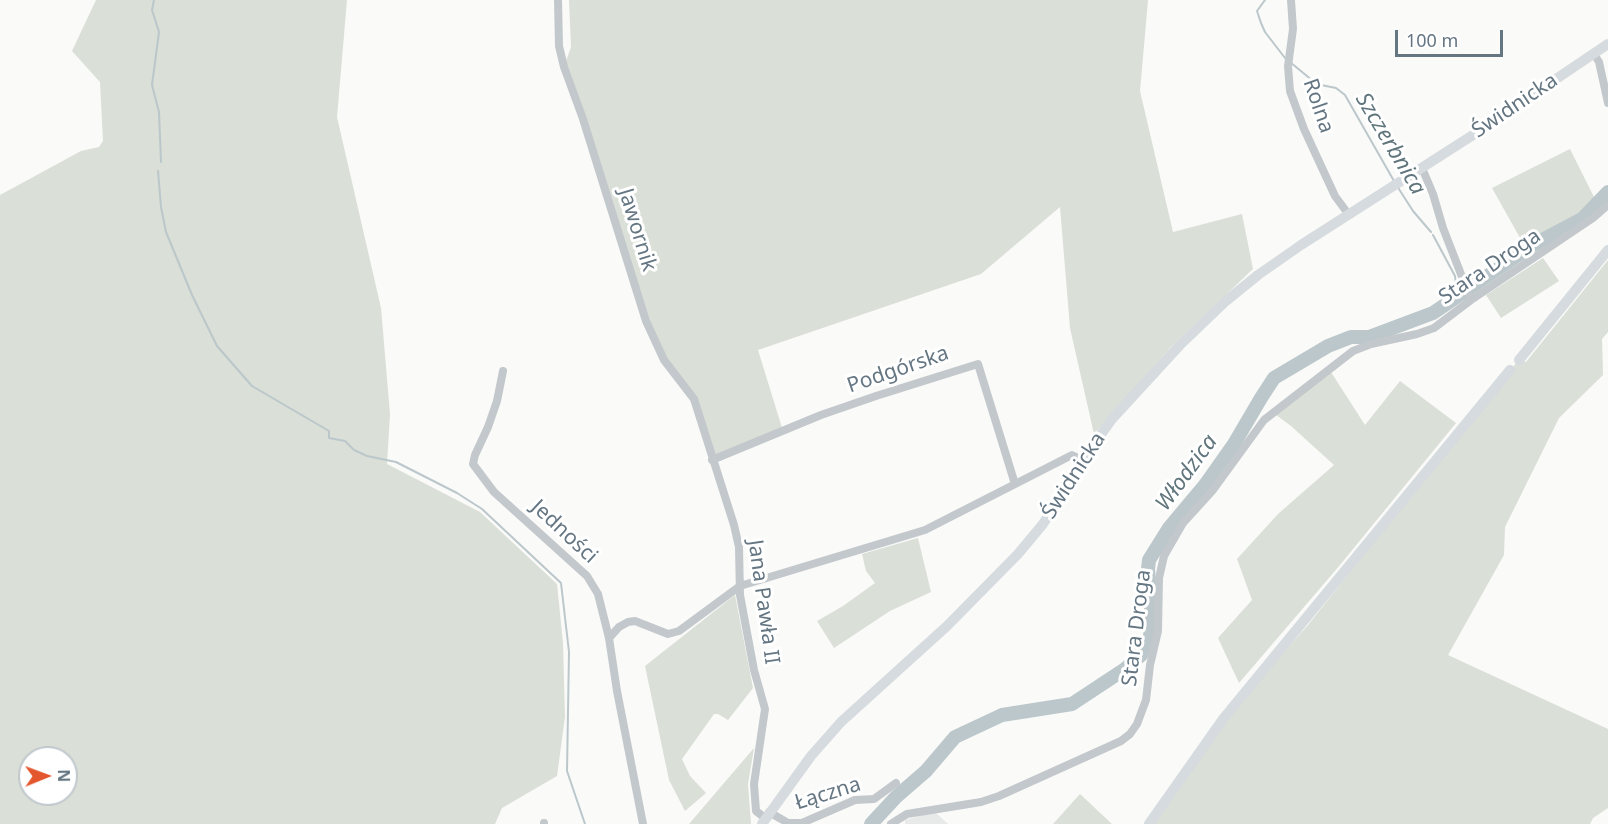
<!DOCTYPE html>
<html>
<head>
<meta charset="utf-8">
<style>
	body { margin:0 }
	#map { position:relative; width:1608px; height:824px; overflow:hidden; background:#fafaf8; font-family:"Noto Sans",sans-serif }
	canvas { display:block }
	.north { position:absolute; left:18px; top:746px; width:60px; height:60px; box-sizing:border-box; background:#fff; border:2px solid #c1c8cd; border-radius:50%; rotate:89deg; font-size:16px; font-weight:700; line-height:24px; text-align:center; color:#657683 }
	.north::after { content:''; display:block; margin:auto; width:21px; height:27px; background:#e4572e; clip-path:polygon(50% 0,100% 100%,50% 72%,0 100%) }
	.scale { position:absolute; left:1395px; top:30px; width:108px; height:27px; box-sizing:border-box; border:3px solid #657683; border-top:0; padding-left:8px; font-size:18px; line-height:21px; white-space:nowrap; color:#657683; -webkit-text-stroke:4px #fff; paint-order:stroke }
</style>
</head>
<body>
<div id="map">
<canvas width="1608" height="824"></canvas>
<div class="north">N</div>
<div class="scale">100 m</div>
</div>
<script>
const g = document.querySelector('canvas').getContext('2d');
g.lineJoin = 'round';
function fill(path, color) { g.fillStyle = color; g.fill(path, 'evenodd'); }
const toPath = rows => new Path2D(rows.map(r => 'M' + r).join(''));
function trace(path, color, width, dash) { g.strokeStyle = color; g.lineWidth = width; g.lineCap = dash ? 'butt' : 'round'; g.setLineDash(dash || []); g.stroke(path); }
function drawText(font, color, halo, rows, align = 'center') {
  g.font = font + ' "Noto Sans",sans-serif'; g.lineWidth = 6; g.setLineDash([]); g.textBaseline = 'middle'; g.strokeStyle = halo; g.fillStyle = color; for (const [text, x, y, turn = 0] of rows) {
    g.save(); g.translate(x, y); g.rotate((+turn || 0) * Math.PI / 180); g.textAlign = isNaN(turn) ? turn : align; if (halo) g.strokeText(text, 0, 0); g.fillText(text, 0, 0); g.restore();
  }
}
const built = toPath([
	[935,812,948,824,905,824,905,820]
]);
const green = toPath([
	[96,0,347,0,337,117,381,308,390,414,387,464,480,512,557,584,563,643,565,717,557,776,502,808,495,824,0,824,0,195,81,151,99,147,103,141,100,82,72,51],
	[30,758,66,758,66,794,30,794],
	[569,0,1148,0,1140,91,1173,232,1242,214,1253,269,1171,347,1094,434,1070,328,1060,207,981,274,758,350,783,431,712,460,694,399,656,346,564,67,571,47],
	[1570,149,1595,199,1593,209,1582,219,1533,245,1524,245,1492,188],
	[1543,258,1559,281,1501,318,1486,295],
	[1608,260,1608,332,1602,339,1603,375,1559,418,1505,527,1504,555,1448,655,1608,729,1608,808,1593,818,1590,824,1149,824,1224,719,1308,625,1510,370,1519,360,1526,362],
	[1329,369,1365,425,1400,381,1456,423,1340,565,1239,683,1218,638,1252,600,1237,559,1278,514,1334,465,1291,426,1272,412],
	[918,538,931,592,890,611,834,648,817,621,843,606,875,583,866,571,862,554],
	[735,595,753,688,728,720,718,714,714,714,682,759,690,776,706,793,685,811,669,780,645,666],
	[754,748,748,784,751,824,689,824],
	[1080,794,1112,824,1053,824]
]);
const stream = toPath([
	[154,0,152,10,159,32,152,85,159,112,161,162],
	[1265,0,1257,11,1261,23,1265,32,1285,58],
	[1290,62,1313,81],
	[1321,85,1336,88,1345,95,1394,181],
	[158,171,161,207,166,232,192,295,217,346,252,386,329,431,329,438,345,441,354,450,367,456,396,462,457,493,482,509,561,583,569,652,567,771,585,824],
	[1397,186,1413,211,1431,232],
	[1433,235,1455,276,1457,295]
]);
const river = toPath([
	[871,824,896,797,926,771,955,737,1002,715,1072,704,1125,669,1141,655,1150,636,1152,622,1148,569,1149,560,1169,528,1205,485,1234,444,1261,398,1274,378,1328,346,1351,337,1369,337,1433,313,1533,245,1582,219,1608,192]
]);
const street = toPath([
	[558,0,559,46,564,67,583,119,646,321,664,360,694,399,734,525,739,547,740,595,754,670,765,709,754,784,756,811,765,818],
	[1291,0,1293,29,1288,66,1290,91,1304,129,1335,196,1349,215],
	[1594,54,1599,62,1608,103],
	[1422,168,1433,194,1443,228,1471,300],
	[503,371,497,401,488,427,475,455,473,464,494,492,587,576,598,594,609,638,617,691,643,824],
	[712,460,821,415,876,396,978,364,1015,484],
	[609,638,619,627,628,622,635,621,668,634,679,631,740,586,925,530,1072,455,1084,461],
	[769,812,788,823,802,823,855,800,874,799,896,783],
	[544,823,544,824],
	[891,824,907,814,981,802,999,796,1121,741,1130,734,1137,724,1146,700,1150,665,1158,631,1159,578,1164,556,1183,523,1213,490,1264,420,1353,351,1371,344,1417,334,1434,328,1471,300,1593,218,1608,205]
]);
const secondary = toPath([
	[1519,360,1608,250],
	[762,824,811,756,841,722,947,626,1018,554,1043,524,1092,447,1112,419,1180,345,1226,301,1258,275,1301,245,1473,135,1608,44],
	[1149,824,1223,719,1510,370]
]);
const streetNames = [
	["Rolna",1318,106,71],
	["Świdnicka",1515,106,-34],
	["Jawornik",637,230,73],
	["Stara Droga",1490,267,-34],
	["Podgórska",898,370,-19],
	["Świdnicka",1074,476,-57],
	["Jedności",564,532,43],
	["Jana Pawła II",763,602,82],
	["Stara Droga",1137,628,-83],
	["Łączna",828,794,-17]
];
const waterNames = [
	["Szczerbnica",1390,144,59],
	["Włodzica",1187,473,-54]
];
fill(built, '#e8e9e9');
fill(green, '#dadfd7');
trace(stream, '#bbc7cb', 2);
trace(river, '#bbc7cb', 14);
trace(street, '#c3c8cc', 8);
trace(secondary, '#d6dbdf', 10);
drawText('21px', '#657683', '#fff', streetNames);
drawText('italic 22px', '#60757c', '#fff', waterNames);
</script>
</body>
</html>
